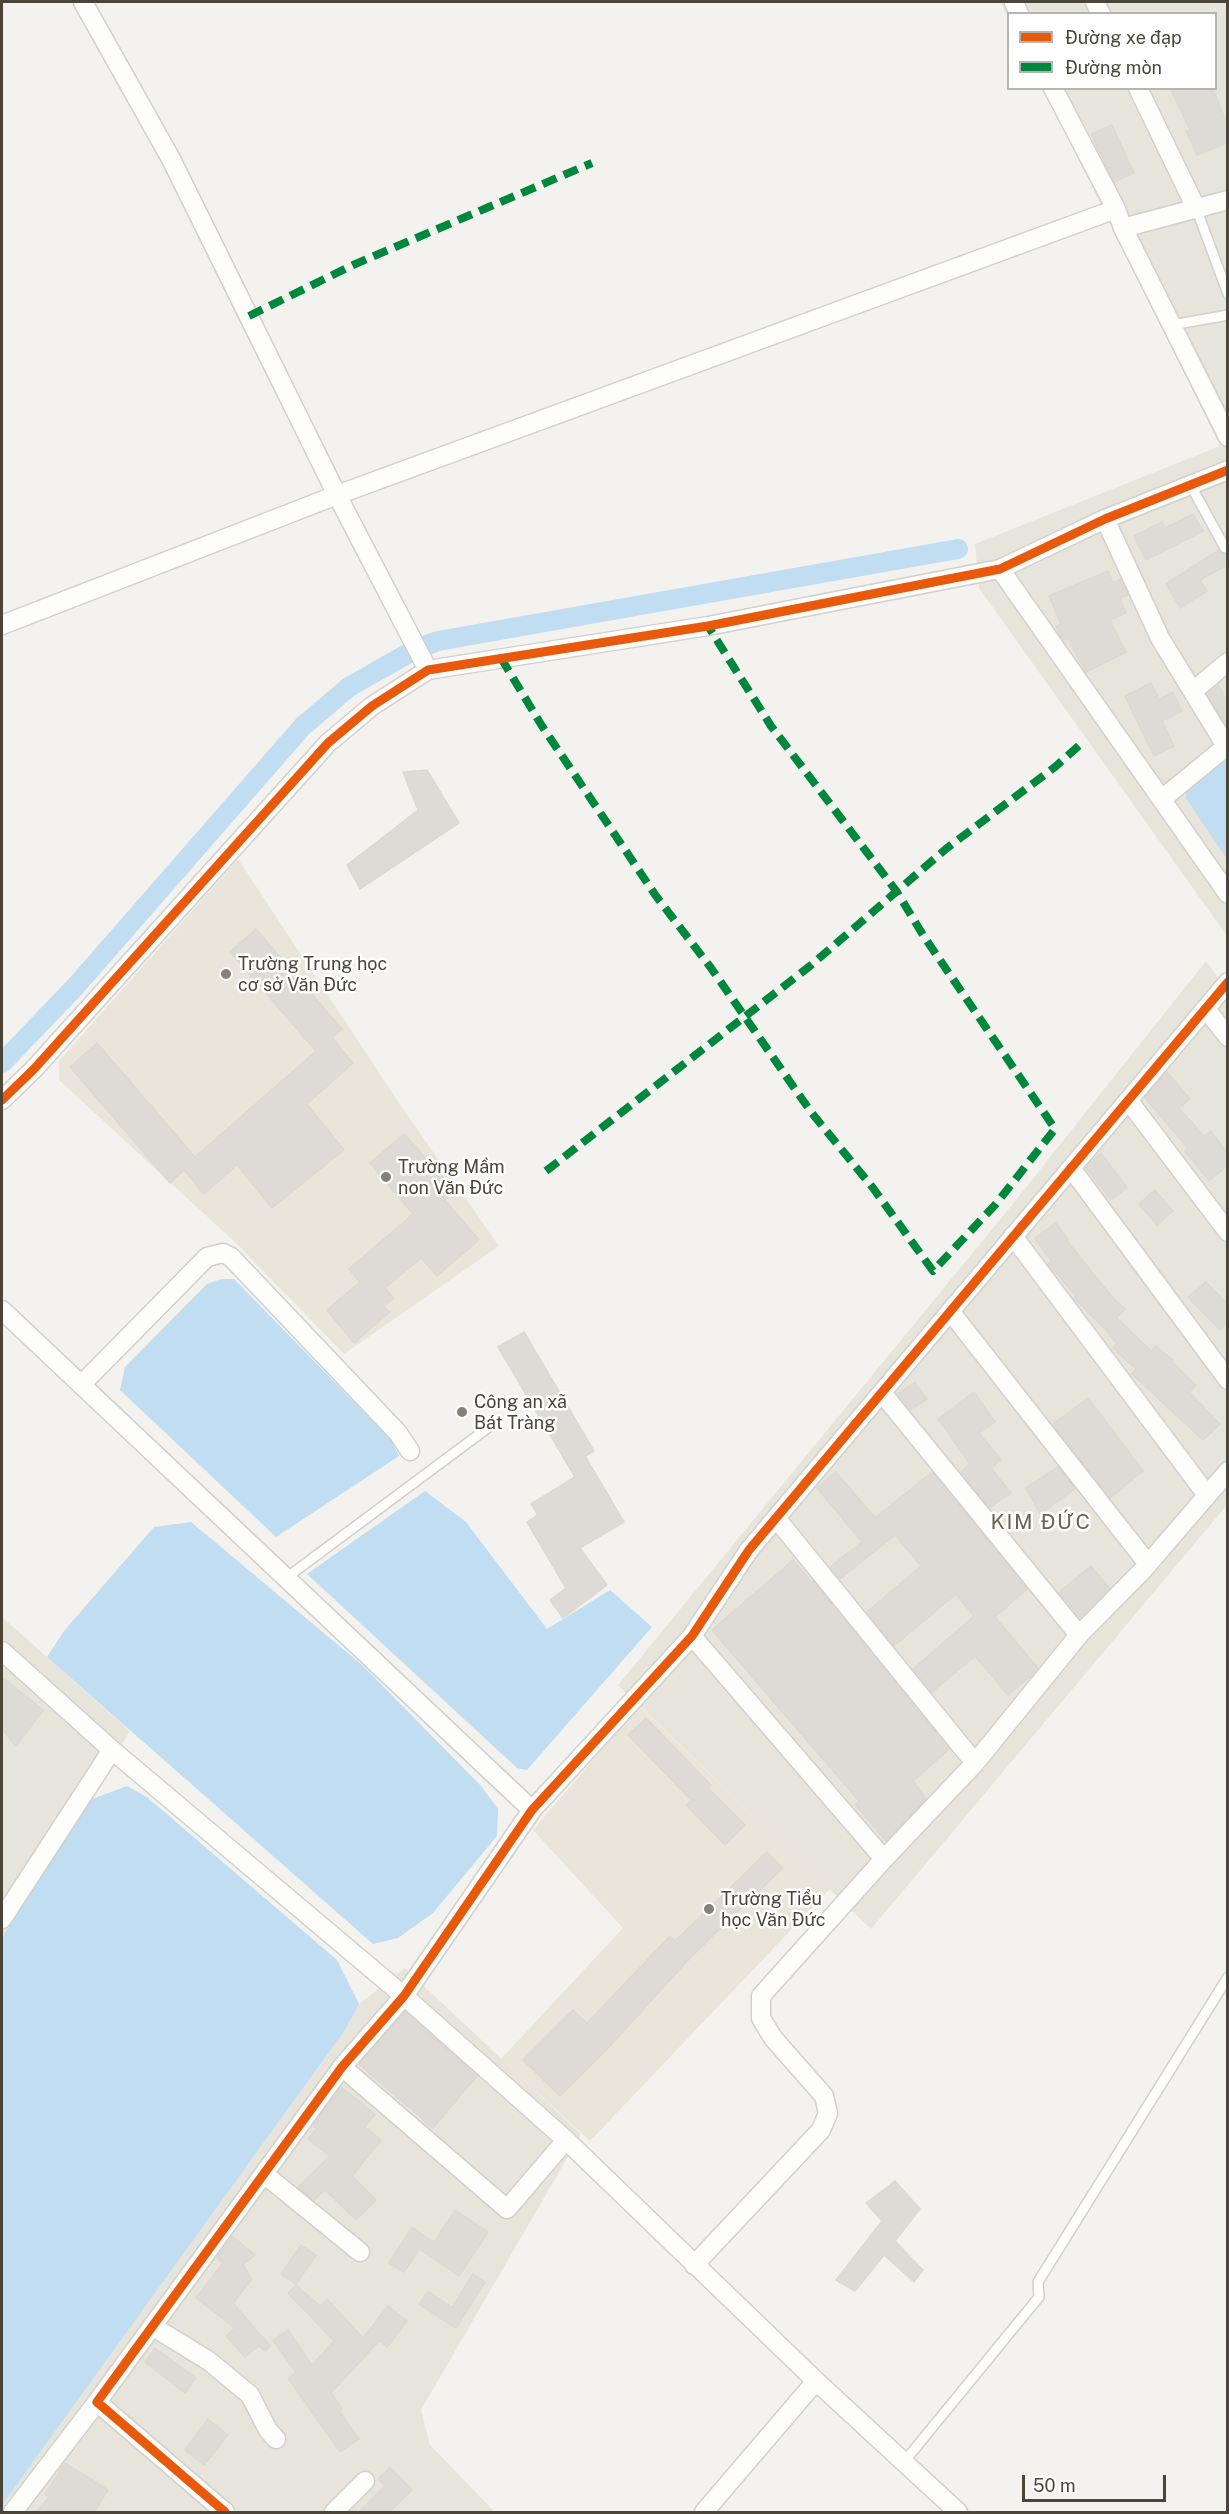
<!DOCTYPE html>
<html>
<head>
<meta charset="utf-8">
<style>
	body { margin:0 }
	#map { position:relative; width:1229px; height:2514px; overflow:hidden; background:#f4f2ee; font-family:"Public Sans",sans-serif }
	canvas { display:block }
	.frame { position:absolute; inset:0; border:3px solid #4b4439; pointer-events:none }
	.legend { position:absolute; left:1007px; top:12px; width:210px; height:78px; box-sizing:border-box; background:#fff; border:2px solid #b7b4b0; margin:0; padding:8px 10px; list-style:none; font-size:18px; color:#4b4439 }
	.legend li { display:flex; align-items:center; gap:12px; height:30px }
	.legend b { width:30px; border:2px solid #b7b4b0 }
	.scale { position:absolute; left:1022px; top:2475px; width:144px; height:27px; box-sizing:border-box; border:3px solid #4b4439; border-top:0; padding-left:8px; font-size:18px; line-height:21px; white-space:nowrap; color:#4b4439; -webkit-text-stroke:4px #fff; paint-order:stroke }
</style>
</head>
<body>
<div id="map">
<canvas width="1229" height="2514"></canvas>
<div class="frame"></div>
<ul class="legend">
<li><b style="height:8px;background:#e8590c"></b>Đường xe đạp</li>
<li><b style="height:8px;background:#00873e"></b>Đường mòn</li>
</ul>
<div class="scale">50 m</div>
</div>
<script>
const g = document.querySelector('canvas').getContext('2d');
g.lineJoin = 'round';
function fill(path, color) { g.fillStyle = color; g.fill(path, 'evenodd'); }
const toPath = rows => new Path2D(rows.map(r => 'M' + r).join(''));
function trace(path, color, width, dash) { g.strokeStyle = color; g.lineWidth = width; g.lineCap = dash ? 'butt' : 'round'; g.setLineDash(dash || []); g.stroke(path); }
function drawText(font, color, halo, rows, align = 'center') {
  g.font = font + ' "Public Sans",sans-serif'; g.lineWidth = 5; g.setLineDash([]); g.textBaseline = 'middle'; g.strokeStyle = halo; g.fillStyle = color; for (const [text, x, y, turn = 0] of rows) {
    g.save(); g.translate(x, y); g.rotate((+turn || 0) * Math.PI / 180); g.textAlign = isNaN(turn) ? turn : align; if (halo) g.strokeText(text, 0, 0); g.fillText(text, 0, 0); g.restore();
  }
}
const residential = toPath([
	[1001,2,1227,2,1227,936,979,588,975,544,1220,446,1044,89,1216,88,1216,14,1008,14,1008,18],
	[1206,961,1228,991,1227,1505,871,1929,618,1685,1016,1200],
	[2,1617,130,1731,2,1938],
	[405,1968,581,2134,421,2410,430,2445,495,2512,2,2512,2,2505,345,2030,359,2004]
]);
const education = toPath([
	[238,859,403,1109,499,1246,344,1354,238,1245,59,1080,59,1061],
	[639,1706,830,1889,590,2141,501,2059,623,1928,533,1830]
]);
const water = toPath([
	[1227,755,1227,859,1186,798,1186,787],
	[221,1279,234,1279,391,1440,399,1456,276,1537,120,1390,125,1367,207,1284],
	[425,1491,466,1522,547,1629,610,1590,652,1627,527,1770,517,1768,307,1574],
	[191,1522,362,1665,481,1786,498,1809,497,1836,433,1913,398,1938,373,1944,47,1657,64,1631,154,1527],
	[127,1786,147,1797,337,1960,359,2004,345,2030,2,2505,2,1938,87,1801]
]);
const canal = toPath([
	[2,1063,75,987,303,726,349,687,416,649,438,641,958,549]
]);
const building = toPath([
	[1170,88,1213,88,1227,125,1227,143,1197,155,1186,131,1190,130,1170,88],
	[1112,125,1134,173,1114,182,1091,134,1112,125],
	[1193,514,1203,531,1146,560,1134,536,1162,522,1165,528,1193,514],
	[1219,550,1222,554,1227,554,1227,565,1200,580,1207,591,1180,608,1166,584,1219,550],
	[1108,571,1113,583,1121,579,1128,595,1120,598,1126,613,1110,620,1126,652,1086,672,1068,638,1063,640,1061,637,1056,626,1061,624,1049,596,1108,571],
	[1151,683,1159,699,1173,692,1182,711,1162,721,1174,746,1154,756,1125,696,1151,683],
	[1218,685,1227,700,1227,727,1207,694,1218,685],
	[427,770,459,823,360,889,347,865,418,810,403,772,427,770],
	[256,929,342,1029,332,1038,353,1063,307,1104,344,1150,272,1208,237,1165,204,1194,184,1170,170,1183,70,1067,97,1043,195,1157,316,1051,230,952,256,929],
	[1167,1072,1190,1099,1179,1108,1204,1136,1211,1131,1227,1152,1227,1166,1209,1181,1185,1151,1188,1148,1145,1098,1167,1072],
	[404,1134,456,1191,445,1200,479,1240,437,1276,421,1258,385,1288,394,1298,384,1306,390,1312,354,1343,327,1310,360,1282,349,1269,413,1214,370,1163,404,1134],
	[1101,1153,1127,1188,1111,1200,1086,1168,1101,1153],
	[1155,1190,1173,1211,1157,1225,1139,1204,1155,1190],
	[1056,1223,1068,1240,1067,1241,1113,1298,1125,1309,1117,1318,1151,1351,1156,1346,1173,1360,1172,1362,1196,1385,1189,1392,1220,1424,1203,1440,1132,1374,1136,1369,1113,1348,1117,1343,1109,1335,1110,1334,1074,1298,1076,1296,1048,1264,1051,1261,1035,1238,1056,1223],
	[1206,1282,1227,1303,1227,1322,1220,1330,1188,1297,1206,1282],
	[524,1332,594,1451,585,1456,624,1522,580,1548,607,1585,563,1618,550,1600,566,1588,527,1522,538,1515,531,1504,575,1477,498,1347,524,1332],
	[915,1383,927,1399,910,1410,898,1393,915,1383],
	[974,1392,995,1422,979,1433,1001,1460,991,1468,1011,1493,990,1508,961,1472,970,1464,938,1419,974,1392],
	[1088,1398,1143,1471,1110,1498,1053,1424,1088,1398],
	[1058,1467,1075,1489,1040,1514,1026,1488,1058,1467],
	[836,1472,875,1518,932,1472,1027,1589,995,1617,1038,1668,1032,1675,1008,1695,975,1656,932,1692,913,1669,974,1616,956,1594,894,1646,867,1612,921,1566,895,1535,840,1579,830,1567,862,1542,817,1488,836,1472],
	[793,1560,811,1582,813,1581,949,1749,913,1781,926,1799,886,1841,855,1804,859,1801,712,1630,793,1560],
	[1091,1566,1109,1588,1080,1618,1059,1592,1091,1566],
	[2,1677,43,1710,16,1746,2,1729,2,1677],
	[646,1718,711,1785,708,1788,745,1825,725,1845,686,1805,691,1800,628,1735,646,1718],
	[767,1852,783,1868,691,1957,610,2046,560,2096,523,2060,573,2010,587,2023,670,1936,675,1941,767,1852],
	[405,2012,477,2076,433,2128,359,2064,405,2012],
	[341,2087,375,2114,365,2127,381,2140,352,2176,376,2200,356,2220,325,2190,314,2200,298,2187,330,2156,308,2139,317,2128,313,2126,341,2087],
	[895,2181,920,2209,895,2241,923,2270,914,2282,884,2255,855,2291,836,2280,882,2221,866,2203,895,2181],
	[455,2210,488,2232,459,2276,419,2249,404,2272,389,2263,412,2227,434,2242,455,2210],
	[232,2236,255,2255,243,2265,252,2279,233,2303,270,2346,265,2351,259,2346,245,2357,226,2336,235,2328,196,2298,223,2263,217,2258,232,2236],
	[301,2245,316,2255,296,2284,281,2274,301,2245],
	[473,2274,485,2282,456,2328,419,2304,428,2291,452,2307,473,2274],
	[296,2285,320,2306,327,2299,363,2338,388,2306,407,2321,387,2347,379,2341,331,2393,342,2409,339,2411,359,2439,340,2452,288,2378,296,2373,273,2340,288,2330,312,2365,334,2341,288,2293,296,2285],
	[155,2348,196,2378,185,2393,145,2362,155,2348],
	[208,2419,228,2435,204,2465,185,2450,208,2419],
	[65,2463,108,2490,94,2512,36,2512,49,2497,45,2495,65,2463],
	[390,2467,412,2490,389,2512,359,2512,385,2486,378,2479,390,2467]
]);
const lane = toPath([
	[1196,208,1228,294],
	[1172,325,1228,315],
	[1190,484,1225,548],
	[286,1578,489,1427],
	[904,2462,1039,2297,1038,2282,1228,1977]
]);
const street = toPath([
	[83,2,171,159,337,495,428,670],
	[1014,2,1019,14],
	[1095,2,1101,14],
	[1053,88,1116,209,1123,228,1228,437],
	[1138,88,1196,208],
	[1123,228,1228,200],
	[1105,519,1160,638,1226,746],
	[1000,569,1228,894],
	[2,625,337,495,1116,209],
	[1193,691,1228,662],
	[1162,799,1228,745],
	[1206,1009,1228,1037],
	[2,1100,34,1069,328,743,372,706,428,670,708,626,1000,569,1105,519,1228,470],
	[1128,1100,1228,1232],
	[1071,1168,1228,1380],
	[1013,1236,1207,1495],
	[2,1310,532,1810],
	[950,1311,1148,1564],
	[81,1385,207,1257,223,1253,231,1257,398,1433,410,1451],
	[882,1393,1079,1635],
	[776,1518,975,1763],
	[692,1636,884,1859],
	[2,1651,112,1750,404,1996,566,2140,816,2381,958,2512],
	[2,1919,112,1750],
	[342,2067,507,2209,566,2140],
	[264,2174,360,2252],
	[694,2265,821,2130,828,2113,824,2096,773,2038,761,2018,761,1996,884,1859,975,1763,1079,1635,1143,1570,1228,1471],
	[152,2326,209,2361,250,2395,268,2430,276,2439],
	[13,2512,97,2402],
	[225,2512,97,2402,342,2067,404,1996,532,1810,692,1636,749,1550,1228,982],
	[334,2512,365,2481],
	[704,2512,816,2381]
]);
const quiet = toPath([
	[249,316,353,265,592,163],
	[501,658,542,726,656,896,711,968,811,1112,873,1188,933,1271,995,1205,1055,1129,923,935,897,892,771,726,708,626],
	[546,1171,810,966,947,848,1055,767,1084,741]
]);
const cycleway = toPath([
	[2,1100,34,1069,328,743,372,706,428,670,708,626,1000,569,1105,519,1228,470],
	[225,2512,97,2402,342,2067,404,1996,532,1810,692,1636,749,1550,1228,982]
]);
const markers = [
	[226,974,6,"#868178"],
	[386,1177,6,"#868178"],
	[462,1412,6,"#868178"],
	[709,1909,6,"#868178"]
];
const poiNames = [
	["Trường Trung học",238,964],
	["cơ sở Văn Đức",238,985],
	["Trường Mầm",398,1167],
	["non Văn Đức",398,1188],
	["Công an xã",474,1402],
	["Bát Tràng",474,1423],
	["Trường Tiểu",721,1899],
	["học Văn Đức",721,1920]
];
const quarterNames = [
	["KIM ĐỨC",1041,1523]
];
fill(residential, '#e7e4dc');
fill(education, '#eae5da');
fill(water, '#c0ddf1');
trace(canal, '#c0ddf1', 20);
fill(building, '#dedbd6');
trace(building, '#dcd9d4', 1.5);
trace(lane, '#d2d0cb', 12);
trace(street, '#d2d0cb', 21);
trace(lane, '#fdfdfc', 9);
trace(street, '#fdfdfc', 18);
trace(quiet, '#00873e', 8, [15, 8]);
trace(cycleway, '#e8590c', 9);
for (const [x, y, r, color] of markers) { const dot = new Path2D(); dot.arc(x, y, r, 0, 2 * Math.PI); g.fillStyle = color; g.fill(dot); trace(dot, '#fff', 2); }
drawText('18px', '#4b4439', '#fff', poiNames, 'left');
g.letterSpacing = '1.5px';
drawText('21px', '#6e6250', '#fff', quarterNames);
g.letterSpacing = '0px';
</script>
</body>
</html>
